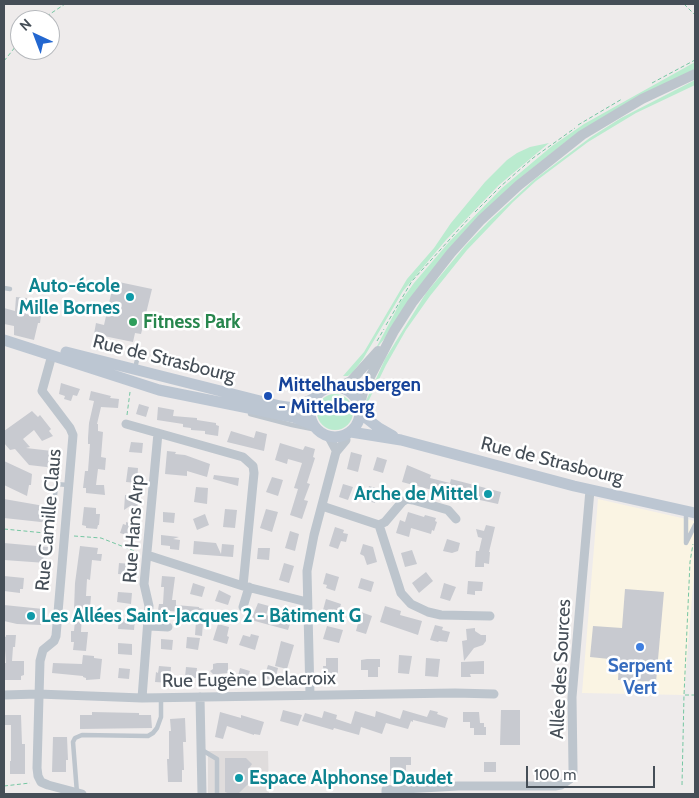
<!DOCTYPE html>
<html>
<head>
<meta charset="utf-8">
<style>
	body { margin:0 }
	#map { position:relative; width:699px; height:798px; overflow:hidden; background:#eeebeb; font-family:Cabin,sans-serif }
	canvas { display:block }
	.frame { position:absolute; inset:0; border:5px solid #454e57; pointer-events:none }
	.north { position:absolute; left:10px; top:10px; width:50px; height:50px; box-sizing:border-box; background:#fff; border:1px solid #b5b8bc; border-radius:50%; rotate:317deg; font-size:14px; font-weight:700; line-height:20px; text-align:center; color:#454e57 }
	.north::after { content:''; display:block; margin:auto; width:18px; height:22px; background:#2367d0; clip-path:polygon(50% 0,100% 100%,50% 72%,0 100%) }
	.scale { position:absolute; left:526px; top:766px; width:129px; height:22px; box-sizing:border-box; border:2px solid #454e57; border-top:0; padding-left:6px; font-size:15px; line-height:18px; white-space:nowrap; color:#454e57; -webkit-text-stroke:4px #fff; paint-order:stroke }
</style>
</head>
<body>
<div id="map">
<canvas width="699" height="798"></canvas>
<div class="frame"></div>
<div class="north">N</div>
<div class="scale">100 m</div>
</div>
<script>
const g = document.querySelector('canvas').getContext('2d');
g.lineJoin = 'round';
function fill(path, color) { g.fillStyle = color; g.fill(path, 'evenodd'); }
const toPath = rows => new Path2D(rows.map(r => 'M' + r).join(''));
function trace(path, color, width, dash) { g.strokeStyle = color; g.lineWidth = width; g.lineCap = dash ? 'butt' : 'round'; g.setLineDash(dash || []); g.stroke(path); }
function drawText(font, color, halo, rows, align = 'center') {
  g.font = font + ' Cabin,sans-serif'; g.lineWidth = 5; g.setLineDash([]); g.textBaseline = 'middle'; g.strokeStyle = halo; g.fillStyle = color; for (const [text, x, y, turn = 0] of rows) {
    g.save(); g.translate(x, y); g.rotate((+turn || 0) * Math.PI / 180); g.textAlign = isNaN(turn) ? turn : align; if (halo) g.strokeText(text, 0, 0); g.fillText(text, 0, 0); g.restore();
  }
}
const commercial = toPath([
	[598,499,695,521,695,562,684,695,582,693]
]);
const education = toPath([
	[208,751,268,751,269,794,208,794]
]);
const green = toPath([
	[695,62,695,69,660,86,571,138,520,178,375,350,401,301,414,283,449,242,502,188,552,146,584,124],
	[695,80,695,85,636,113,588,142,536,181,513,202,467,250,430,296,406,330,386,365,368,402,366,401,385,359,426,293,465,246,489,221,535,179,591,137,621,118],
	[549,143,499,185,446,240,403,291,363,359,353,372,348,376,343,376,364,352,407,279,434,248,451,223,485,182,507,160,517,153,530,147],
	'317 412a18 18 0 1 1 36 0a18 18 0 1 1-36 0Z'
]);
const building = toPath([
	[114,281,152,289,141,334,135,333,133,342,94,334,96,323,104,325],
	[16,297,27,298,26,314,41,316,40,323,38,323,34,340,14,335,14,326,4,324,4,308,15,311],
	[61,383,80,389,77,396,73,395,71,401,64,399,65,396,59,394],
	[91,391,111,396,110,398,119,399,118,408,101,407,97,424,98,424,98,431,103,432,101,457,106,458,105,470,98,469,96,485,104,485,105,495,86,493,86,488,83,488,85,471,88,471,90,444,88,444,88,438,89,423,94,401,89,400],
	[139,404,149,407,146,417,136,414],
	[158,407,174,410,173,416,197,418,197,420,216,423,216,425,219,426,218,436,205,434,205,431,191,430,191,428,183,427,183,424,157,420],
	[32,411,38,417,40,415,51,429,49,431,53,436,42,441,34,430,23,439,30,447,26,448,52,451,52,454,56,454,55,468,29,465,15,449,10,450,4,443,4,431],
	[231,431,254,438,256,431,267,434,264,451,227,442],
	[131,442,143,443,142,453,129,452],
	[280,443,303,450,305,446,315,449,313,457,315,458,307,483,310,484,304,500,308,501,302,519,290,515,298,489,294,488,302,463,288,459,287,464,275,460],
	[167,451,176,452,175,454,185,455,210,464,207,477,187,471,187,476,165,474],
	[351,452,362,455,358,472,347,469],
	[377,457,387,460,383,473,373,470],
	[4,461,32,474,31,485,29,485,27,496,4,485],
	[407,465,431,475,430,478,450,483,451,479,501,492,498,504,462,496,462,498,402,482],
	[128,467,138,468,137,483,126,482],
	[214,475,239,478,238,486,213,479],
	[272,477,283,480,278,496,266,492],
	[343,484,353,487,348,500,339,497],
	[369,486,379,489,375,503,365,500],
	[196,487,208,488,207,504,194,502],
	[125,495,139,496,138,507,130,506,124,510],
	[4,499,50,507,50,523,4,518],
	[84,507,96,508,96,514,100,514,99,525,98,525,97,529,86,528,86,526,82,525],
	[225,509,237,510,235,528,223,527],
	[266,509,278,512,272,532,260,528],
	[163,512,175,513,174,523,163,522],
	[408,512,424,517,425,515,436,518,435,521,437,522,434,531,432,530,431,534,411,528,409,537,396,533,400,520,405,522],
	[205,514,209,525,197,530,193,519],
	[126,522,136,525,133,537,120,533,123,524,126,525],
	[486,525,495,527,489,552,490,552,489,564,484,563,484,567,475,567,476,551,479,551,482,538,478,537,476,529,484,531],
	[335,527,344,530,343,533,348,534,346,542,341,541,338,549,329,546],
	[290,531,299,534,295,551,285,548],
	[161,535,179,537,173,539,180,540,179,550,170,549,170,546,161,545],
	[447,539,460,543,458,551,452,553,443,551],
	[194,541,216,543,221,554,222,544,234,545,233,557,193,554],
	[4,543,48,547,46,563,4,560],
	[363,544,373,547,377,562,367,565,364,556,360,554],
	[80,546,98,548,97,554,102,554,101,561,92,560,90,580,87,579,86,596,91,596,90,608,88,608,87,614,82,614,81,632,88,632,86,651,73,650,74,642,71,642,71,631,74,631,76,610,74,610,75,583],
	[258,548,270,548,269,560,257,559],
	[412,550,417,564,405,567,401,553],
	[119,563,132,564,131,575,118,574],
	[284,563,294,566,289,583,279,580],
	[426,572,433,581,419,593,412,583],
	[326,573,339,577,335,591,326,588,327,585,323,584],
	[4,576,24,578,23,589,20,589,20,593,4,591],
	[162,576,175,577,172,600,176,600,176,605,199,607,199,608,204,609,202,636,195,635,196,621,193,621,194,613,170,611,170,616,161,615,162,610,158,610,159,604,163,604,164,587,161,587],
	[361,578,374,582,371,592,358,588],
	[468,581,483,582,482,591,475,591,475,595,467,594],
	[193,583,205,587,202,597,190,594],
	[444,583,456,587,450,601,440,598],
	[625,589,664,592,656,682,618,680,619,660,590,657,593,626,622,628],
	[219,590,231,596,228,605,215,601],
	[118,592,132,593,131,604,117,602],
	[326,599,341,604,338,615,323,610],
	[258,603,269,606,266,615,279,619,282,612,293,615,288,630,251,620],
	[4,605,43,609,41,625,17,624,4,621],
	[385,606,401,611,400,615,422,621,418,635,380,622],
	[361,612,372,616,366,634,356,631],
	[119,618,135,620,134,630,118,629],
	[218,624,229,627,227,636,229,637,227,644,213,640],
	[435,625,443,627,442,630,450,632,447,642,439,641,438,642,430,640],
	[327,626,343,630,339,643,323,639],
	[475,628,475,631,481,635,486,635,486,641,483,645,474,648,464,661,462,641,467,640,466,629],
	[251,634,259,636,255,650,239,645,243,635,250,637],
	[6,635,16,635,15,647,13,647,12,661,24,661,24,675,21,676,21,680,4,680,4,663,6,663,4,636,6,637],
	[187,637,200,638,198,650,186,648],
	[161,639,173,640,172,650,161,649],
	[281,641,294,645,287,669,275,666],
	[118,643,132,644,132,655,118,654],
	[83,655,94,656,94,658,102,659,100,679,86,680,86,678,83,677,83,676,52,673,53,663,82,664],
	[399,655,412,656,409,674,398,673],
	[326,658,338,658,338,676,324,676,323,666,326,666],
	[426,658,440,659,438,677,425,676],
	[367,659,380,659,380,667,378,667,378,677,368,677,368,670,361,670,361,660],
	[484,661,484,674,470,674,471,677,461,677,461,662],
	[217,663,228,663,228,673,218,674,215,676,210,671,213,669,213,664],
	[268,665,278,668,275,681,264,678],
	[159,666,171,667,170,683,155,682,156,672,158,673],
	[186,667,197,668,196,678,185,677],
	[119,668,130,669,129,679,118,678],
	[240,668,250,671,246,682,237,680],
	[283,710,302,715,298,726,280,721],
	[403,710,427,717,430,710,438,712,437,714,448,718,445,728,413,720,413,722,411,721,408,729,386,723,382,734,361,727,359,735,334,728,333,730,302,721,305,713,322,718,324,711,337,715,336,719,351,724,355,711,375,717,376,711,400,719],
	[501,710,520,710,520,745,500,745],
	[92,712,139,713,139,715,151,715,152,728,80,729,80,715,92,715],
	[220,712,241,718,241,715,264,722,260,735,254,734,254,735,227,726,223,739,215,737],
	[463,712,479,712,480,723,484,723,484,727,486,727,486,735,474,735,474,728,470,728,470,722,463,722],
	[4,715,21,715,22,744,25,744,25,774,10,774,10,761,11,761,11,725,4,725],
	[185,718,186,742,183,742,184,770,182,770,182,782,168,782,167,759,169,759,169,731,171,731,170,719],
	[53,737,67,737,68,760,66,760,66,772,52,772],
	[390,757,411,757,411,765,406,765,406,774,390,776],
	[225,758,246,758,252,764,250,767,256,772,250,778,252,780,238,794,230,794,225,792],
	[484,762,496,762,496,772,484,772]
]);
const path = toPath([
	[684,4,695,15],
	[41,20,65,4],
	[4,61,20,41],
	[652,83,695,60],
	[578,125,622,99],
	[475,212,501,186,533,158,575,128],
	[386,325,412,281,470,217],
	[377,341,384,329],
	[309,389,319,381,334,380],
	[127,415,130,392],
	[4,529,55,534],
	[74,536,101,538,137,552],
	[685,695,695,695],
	[682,785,684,695,690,562,693,544],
	[4,786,30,783]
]);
const service = toPath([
	[4,288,10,289],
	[135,368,138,356],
	[250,414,292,425,317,430],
	[54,507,56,484,68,485],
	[686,512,686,543,695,525],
	[202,750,217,759,217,794],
	[77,793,73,742,75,738,82,735,148,736,153,733,157,728,161,717,161,698]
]);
const minor = toPath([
	[52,355,42,391,70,428,73,435,56,636,54,641,43,650,40,661,37,768,38,776,41,782,48,785,82,794],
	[126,424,243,457,253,466,254,473,243,586],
	[329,437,336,450],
	[322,506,379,525,401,593,411,604,428,612,441,615,490,616],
	[379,525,385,522,402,502,407,499,413,500,448,510,456,519],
	[147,555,243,586,307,602],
	[243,607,249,587],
	[149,626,168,627],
	[4,695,38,694,142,698,455,693,494,694],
	[310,695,307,571,314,535,336,452,346,440,345,435],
	[200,697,202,794],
	[142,698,149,606,144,584,158,433],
	[386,794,386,790,458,786,555,786,561,785,570,779,573,774,573,768,572,697,590,490]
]);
const tertiary = toPath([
	[339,387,351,381,378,351],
	[360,404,363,392,370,377,394,331,412,303,451,253,481,220,519,185,582,135,642,99,695,74]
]);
const secondary = toPath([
	[4,340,159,390,293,417,313,425],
	[66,352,280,406,294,408,315,398],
	'310 412a25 25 0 1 1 50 0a25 25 0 1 1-50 0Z',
	[361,414,379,428,393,436],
	[351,432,401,440,574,486,695,513]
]);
const markers = [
	[130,297,5,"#0f9aa8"],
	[133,322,5,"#2e9e5b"],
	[268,396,5,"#1a4fb4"],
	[488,494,5,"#0f9aa8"],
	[31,616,5,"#0f9aa8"],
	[640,647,5,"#3f7fe0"],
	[239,778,5,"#0f9aa8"]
];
const cultureNames = [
	["Auto-école",120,286],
	["Mille Bornes",120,308],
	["Arche de Mittel",478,494],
	["Les Allées Saint-Jacques 2 - Bâtiment G",41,616,"left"],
	["Espace Alphonse Daudet",249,778,"left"]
];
const leisureNames = [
	["Fitness Park",143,322]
];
const streetNames = [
	["Rue de Strasbourg",164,359,14],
	["Rue de Strasbourg",552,461,14],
	["Rue Camille Claus",49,520,-85],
	["Rue Hans Arp",134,529,-86],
	["Allée des Sources",561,669,-87],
	["Rue Eugène Delacroix",249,680,-1]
];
const transitNames = [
	["Mittelhausbergen",278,385],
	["- Mittelberg",278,407]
];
const shopNames = [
	["Serpent",640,666],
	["Vert",640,688]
];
fill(commercial, '#faf4e3');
fill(education, '#dfdcdc');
fill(green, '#baebcf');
fill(building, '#c8cad0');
trace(path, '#75c6a2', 1, [4, 2.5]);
trace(service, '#bdc5cd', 4.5);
trace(minor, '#bdc5cd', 9);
trace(tertiary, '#bdc5cd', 10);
trace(secondary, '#bcc6d2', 11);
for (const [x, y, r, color] of markers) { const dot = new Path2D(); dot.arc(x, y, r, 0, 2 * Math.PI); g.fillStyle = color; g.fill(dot); trace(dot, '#fff', 2); }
drawText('bold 19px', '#0d838f', '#fff', cultureNames, 'right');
drawText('bold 19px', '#27864d', '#fff', leisureNames, 'left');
drawText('19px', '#454e57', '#fff', streetNames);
drawText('bold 19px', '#164399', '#fff', transitNames, 'left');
drawText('bold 19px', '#366cbe', '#fff', shopNames);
</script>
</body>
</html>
